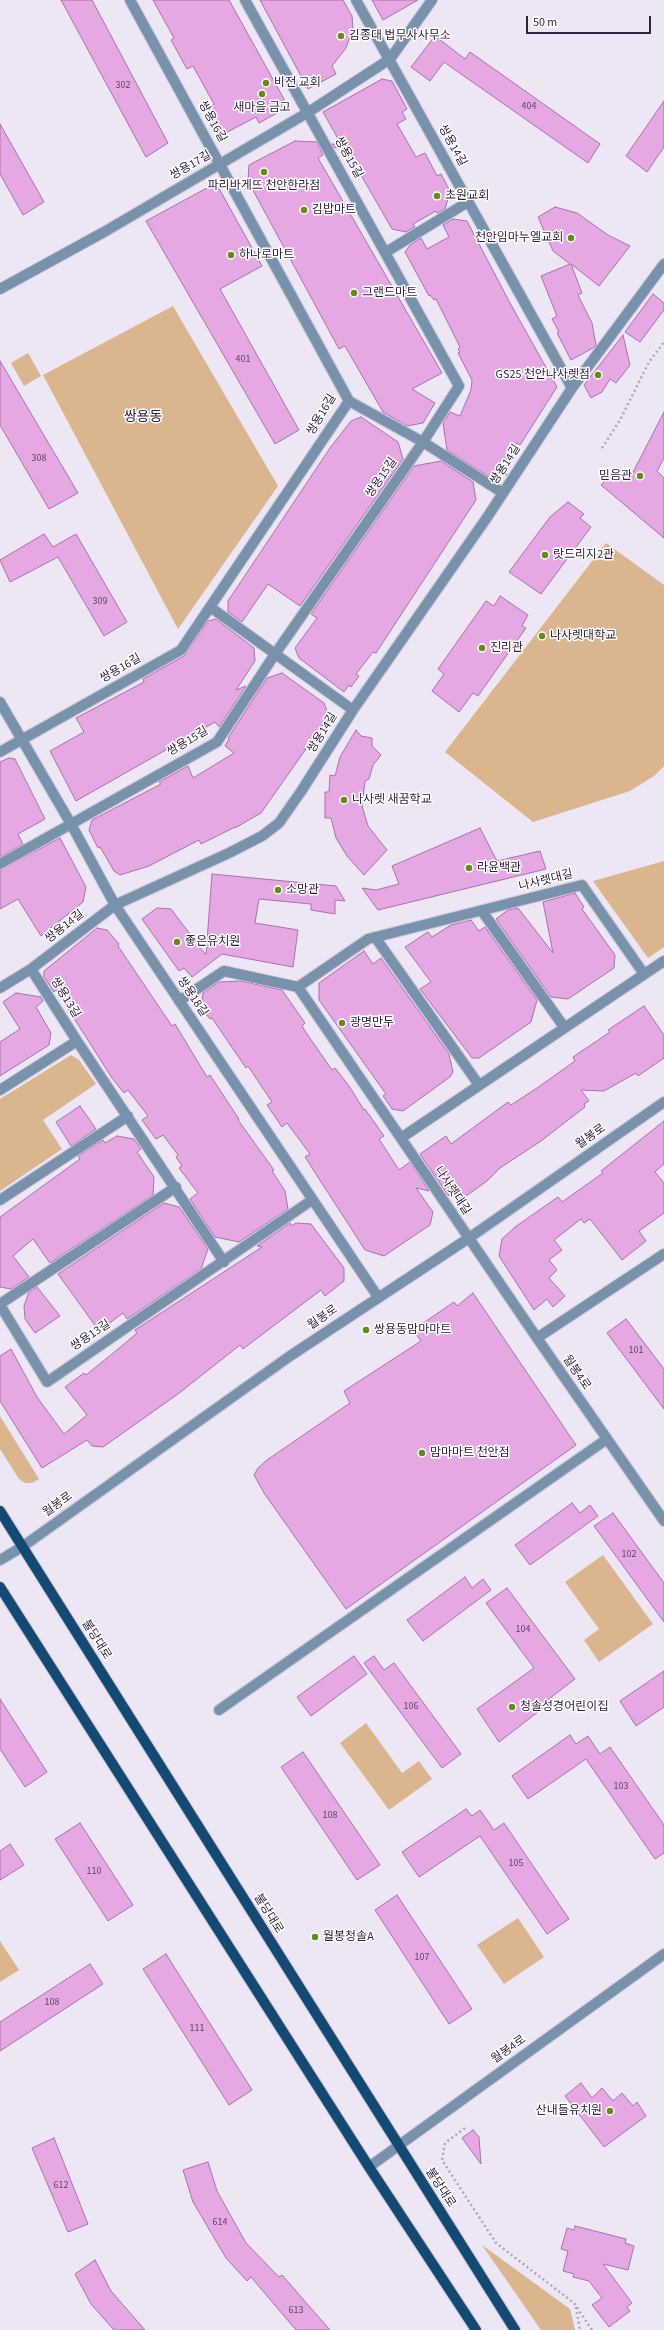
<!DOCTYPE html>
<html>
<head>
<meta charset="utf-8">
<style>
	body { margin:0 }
	#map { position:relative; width:664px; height:2330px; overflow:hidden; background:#ede6f5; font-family:"Source Sans 3",sans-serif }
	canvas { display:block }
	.scale { position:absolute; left:526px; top:16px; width:125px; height:18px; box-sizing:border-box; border:2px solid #32233f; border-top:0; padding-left:5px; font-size:12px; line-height:14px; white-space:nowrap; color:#32233f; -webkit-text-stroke:3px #fff; paint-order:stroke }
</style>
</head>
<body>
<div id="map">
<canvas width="664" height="2330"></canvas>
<div class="scale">50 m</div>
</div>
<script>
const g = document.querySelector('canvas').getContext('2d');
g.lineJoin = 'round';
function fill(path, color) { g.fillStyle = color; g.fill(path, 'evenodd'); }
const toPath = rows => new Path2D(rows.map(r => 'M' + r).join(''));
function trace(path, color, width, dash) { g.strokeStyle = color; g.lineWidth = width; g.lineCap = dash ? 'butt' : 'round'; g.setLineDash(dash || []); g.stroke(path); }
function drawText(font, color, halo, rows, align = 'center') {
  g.font = font + ' "Source Sans 3","Noto Sans KR",sans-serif'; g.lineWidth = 3; g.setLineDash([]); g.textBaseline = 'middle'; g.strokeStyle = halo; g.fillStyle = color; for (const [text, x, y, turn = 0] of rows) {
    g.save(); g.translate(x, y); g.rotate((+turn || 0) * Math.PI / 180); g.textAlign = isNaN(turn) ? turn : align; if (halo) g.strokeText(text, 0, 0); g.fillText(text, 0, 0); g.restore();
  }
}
const green = toPath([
	[173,306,278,486,178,629,43,375],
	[28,353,41,376,24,386,11,363],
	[606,543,664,585,664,766,654,776,630,791,533,822,445,752],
	[664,861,664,947,648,958,593,881],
	[71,1055,79,1060,96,1084,43,1120,62,1149,0,1191,0,1099],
	[0,1416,39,1479,32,1483,25,1483,19,1479,0,1449],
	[603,1555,653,1624,599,1662,584,1640,599,1629,565,1582],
	[366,1723,402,1773,419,1761,432,1779,389,1810,340,1743],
	[518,1918,544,1957,504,1984,477,1945],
	[0,1941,19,1970,0,1982],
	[482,2245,570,2309,575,2330,541,2330]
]);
const building = toPath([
	[61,0,92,0,168,143,146,157,61,0],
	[153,0,229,0,284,99,279,112,259,123,256,117,220,136,206,109,214,104,193,66,187,69,171,40,174,38,153,0],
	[260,0,343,0,352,16,353,29,346,48,332,66,336,74,308,89,260,0],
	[372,0,418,0,383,20,372,0],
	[435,36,465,59,470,52,600,144,588,163,444,62,430,81,411,67,435,36],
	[382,79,392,81,407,109,402,112,406,119,397,124,416,157,425,153,437,176,441,174,450,191,445,209,437,213,436,211,413,224,415,227,406,232,392,229,361,175,358,177,341,145,335,148,332,144,341,144,323,112,382,79],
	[664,101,664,147,647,172,626,156,664,101],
	[0,124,44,202,23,215,0,174,0,124],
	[295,141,317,142,323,155,318,158,442,373,412,389,435,403,423,423,407,426,383,412,345,346,339,349,248,181,249,165,295,141],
	[216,183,262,266,220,289,299,430,275,444,146,221,216,183],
	[555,207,577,213,608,235,630,246,599,286,571,264,582,293,578,295,592,323,596,345,593,348,571,360,557,333,559,332,552,319,557,316,541,276,570,264,553,251,538,217,555,207],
	[453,219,467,221,510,303,557,387,520,445,517,443,502,466,507,475,496,473,491,478,447,450,443,423,450,412,460,416,471,390,472,380,458,353,460,352,458,349,460,347,436,299,434,300,430,295,429,296,405,252,410,245,421,238,427,249,449,237,443,225,453,219],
	[653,294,664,303,664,310,640,342,625,332,653,294],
	[623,335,630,365,616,383,610,379,602,392,591,398,584,385,623,335],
	[0,361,78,493,49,509,0,425,0,361],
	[664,412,664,458,657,471,664,478,664,538,601,485,616,470,628,482,664,412],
	[361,417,398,442,403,459,300,606,268,584,242,622,228,612,228,601,330,448,351,421,361,417],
	[441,461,473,482,476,500,376,653,373,652,356,674,359,676,351,687,349,685,344,692,299,658,295,648,317,618,311,614,414,466,441,461],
	[568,502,584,514,580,518,591,527,541,594,509,572,550,517,568,502],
	[44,534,53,547,76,534,127,622,104,636,58,557,10,582,0,560,44,534],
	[500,596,528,615,522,626,526,628,478,696,473,693,459,712,432,691,444,674,438,669,486,601,494,606,500,596],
	[216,619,254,648,255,661,236,690,246,686,219,727,215,722,76,801,50,751,84,732,76,718,144,682,143,679,184,656,208,621,216,619],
	[282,673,324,703,329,716,261,813,235,828,235,827,201,844,199,840,149,866,120,875,114,871,100,847,98,848,89,830,92,820,161,784,159,782,188,766,193,778,234,753,225,746,229,739,228,738,267,678,282,673],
	[356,730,361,736,372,738,372,746,381,755,373,765,369,779,365,781,362,806,368,826,387,850,364,875,347,856,336,838,331,818,325,818,325,792,329,792,330,775,335,776,340,757,356,730],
	[9,758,15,759,45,819,18,834,23,844,0,857,0,762,9,758],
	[480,828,497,861,540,851,546,869,378,910,362,888,376,890,399,884,392,866,480,828],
	[60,838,86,887,83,902,41,936,18,899,0,909,0,870,60,838],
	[212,874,336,886,345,901,335,900,335,914,311,910,311,904,259,899,255,923,298,930,293,967,222,954,192,977,184,968,179,971,142,919,157,908,171,909,206,955,212,874],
	[575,893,584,907,582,909,615,955,614,968,568,999,551,997,496,919,508,910,518,908,553,953,543,902,575,893],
	[471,920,479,931,485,927,537,1000,531,1022,479,1058,472,1058,420,989,431,982,405,947,428,932,432,937,451,925,471,920],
	[97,928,107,930,119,944,118,946,172,1026,175,1024,207,1077,210,1075,239,1119,238,1120,274,1170,272,1171,285,1191,288,1209,239,1242,215,1237,190,1199,198,1193,179,1168,182,1166,176,1157,178,1155,163,1135,156,1139,142,1120,148,1116,128,1090,124,1093,112,1078,56,990,54,992,44,977,44,971,97,928],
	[364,951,373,964,381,958,449,1054,453,1072,450,1077,403,1111,392,1109,383,1096,386,1094,319,1000,319,983,364,951],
	[241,981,282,990,305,1023,302,1026,305,1031,332,1070,335,1068,349,1086,364,1110,365,1109,384,1136,379,1139,399,1170,410,1162,429,1191,416,1188,433,1212,430,1225,384,1256,365,1250,305,1157,310,1154,287,1123,282,1127,267,1105,272,1102,248,1066,246,1068,212,1018,210,1019,201,1008,203,993,219,982,241,981],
	[16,993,41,997,43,1001,36,1007,51,1033,49,1045,0,1076,0,1042,20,1029,3,1002,16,993],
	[644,1006,664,1035,664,1058,638,1076,636,1073,604,1091,581,1090,589,1101,584,1104,585,1107,541,1141,500,1168,487,1181,462,1199,448,1195,420,1154,446,1136,451,1144,508,1102,511,1105,537,1088,575,1061,573,1057,610,1032,608,1030,644,1006],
	[80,1106,96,1129,71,1146,56,1122,80,1106],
	[664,1121,664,1164,655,1172,664,1183,664,1213,639,1231,646,1241,622,1260,590,1219,584,1223,581,1219,554,1240,562,1250,549,1260,557,1270,549,1278,565,1296,553,1307,547,1299,534,1310,499,1256,502,1239,515,1227,558,1197,562,1202,603,1173,601,1171,664,1121],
	[117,1136,134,1139,141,1149,137,1152,154,1177,153,1195,50,1263,33,1239,13,1256,29,1277,11,1289,0,1287,0,1217,80,1159,78,1156,103,1140,105,1143,117,1136],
	[164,1203,179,1207,208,1249,201,1269,127,1319,123,1313,99,1331,58,1274,164,1203],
	[290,1223,291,1226,296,1223,311,1224,344,1268,344,1281,325,1296,321,1290,243,1349,240,1345,178,1394,103,1447,92,1446,87,1440,42,1468,0,1401,0,1356,11,1349,37,1397,64,1434,87,1415,65,1387,84,1373,86,1375,117,1350,137,1333,135,1330,262,1247,257,1246,290,1223],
	[37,1287,60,1316,35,1333,25,1319,24,1306,29,1292,37,1287],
	[473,1293,576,1445,346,1609,264,1493,254,1475,258,1468,267,1460,350,1403,344,1391,421,1341,413,1330,454,1302,457,1306,473,1293],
	[626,1319,664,1369,664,1409,607,1333,626,1319],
	[572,1503,580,1513,590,1505,598,1516,530,1565,515,1545,572,1503],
	[613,1513,664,1583,664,1622,594,1526,613,1513],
	[465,1577,472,1588,483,1579,491,1590,423,1641,407,1620,465,1577],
	[507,1588,575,1679,545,1702,547,1705,499,1742,477,1709,534,1668,486,1603,507,1588],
	[354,1656,367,1674,311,1716,297,1697,354,1656],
	[374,1656,384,1670,394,1663,461,1754,442,1768,364,1663,374,1656],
	[664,1671,664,1707,636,1726,620,1701,664,1671],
	[0,1699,47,1772,25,1787,0,1749,0,1699],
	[570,1735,576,1744,588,1736,600,1754,610,1747,664,1825,664,1853,655,1859,586,1759,528,1799,512,1776,570,1735],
	[303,1752,380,1865,357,1880,281,1767,303,1752],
	[466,1809,472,1816,480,1810,494,1830,504,1823,569,1919,547,1934,480,1836,419,1877,402,1852,466,1809],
	[80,1823,133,1905,108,1921,55,1839,80,1823],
	[10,1844,24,1865,0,1880,0,1851,10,1844],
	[397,1895,472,2009,449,2024,375,1910,397,1895],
	[166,1954,252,2090,229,2105,143,1969,166,1954],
	[90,1964,103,1984,0,2051,0,2022,90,1964],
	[581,2083,592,2098,602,2088,613,2101,622,2093,633,2106,637,2102,646,2116,604,2147,565,2096,581,2083],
	[473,2130,479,2137,481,2164,462,2138,473,2130],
	[54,2138,88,2224,68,2232,32,2148,54,2138],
	[208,2162,217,2191,246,2243,279,2277,282,2275,330,2330,296,2330,251,2277,247,2281,226,2258,193,2202,183,2170,208,2162],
	[575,2226,626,2239,625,2243,634,2246,628,2270,603,2264,632,2303,627,2307,630,2311,609,2327,592,2305,602,2298,589,2281,573,2277,574,2274,563,2271,568,2251,561,2249,567,2228,574,2230,575,2226],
	[95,2260,111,2291,145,2330,114,2330,91,2304,75,2274,95,2260]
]);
const path = toPath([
	[602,448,620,420,649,362,664,342],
	[465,2128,445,2143,442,2160,496,2243,574,2303,592,2330],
	[576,2307,580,2330]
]);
const minor = toPath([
	[386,252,468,202],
	[0,289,104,232,307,113,390,59,432,0],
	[572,388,664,264],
	[349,401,423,442,503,493],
	[210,607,353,710],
	[0,702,71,824,115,905,378,1297],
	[0,752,181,650,349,401,130,0],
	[0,864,217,742,275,654,423,442,459,386,245,0],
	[482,911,564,1027],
	[375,937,479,1085],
	[31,969,77,1041,224,1262],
	[298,987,368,939,582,885,644,974],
	[0,988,31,969,115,905,229,853,262,836,279,823,302,790,353,710,488,516,572,388,356,0],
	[179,1001,224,971,298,987,537,1338,664,1521],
	[0,1090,77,1041],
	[401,1138,664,961],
	[0,1200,128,1116],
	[0,1304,176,1187],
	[0,1305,47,1382,312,1200],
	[537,1338,664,1254],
	[0,1560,22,1547,290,1356,469,1238,664,1102],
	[219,1710,607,1439],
	[369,2167,664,1954]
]);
const major = toPath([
	[0,1511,515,2330],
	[0,1587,369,2167,476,2330]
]);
const markers = [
	[341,36,4,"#638b15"],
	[266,83,4,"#638b15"],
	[262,94,4,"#638b15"],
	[264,172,4,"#638b15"],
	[437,196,4,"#638b15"],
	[304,210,4,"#638b15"],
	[571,238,4,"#638b15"],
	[231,255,4,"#638b15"],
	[354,293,4,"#638b15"],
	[598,375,4,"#638b15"],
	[640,476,4,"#638b15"],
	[545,555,4,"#638b15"],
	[542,636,4,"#638b15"],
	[482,648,4,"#638b15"],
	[344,800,4,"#638b15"],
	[469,868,4,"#638b15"],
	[278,890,4,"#638b15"],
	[177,942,4,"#638b15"],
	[342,1023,4,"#638b15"],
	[366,1330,4,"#638b15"],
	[422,1453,4,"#638b15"],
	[512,1707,4,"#638b15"],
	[315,1937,4,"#638b15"],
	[610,2111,4,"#638b15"]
];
const numberNames = [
	["302",123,86],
	["404",529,107],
	["401",243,360],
	["308",39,459],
	["309",100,602],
	["101",636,1351],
	["102",629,1555],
	["104",523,1630],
	["106",411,1707],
	["103",621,1787],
	["108",330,1816],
	["105",516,1864],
	["110",94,1872],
	["107",422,1958],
	["108",52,2003],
	["111",197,2029],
	["612",61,2186],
	["614",220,2223],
	["613",296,2311]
];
const poiNames = [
	["김종대 법무사사무소",349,36],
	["비전 교회",274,83],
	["새마을 금고",262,108,"center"],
	["파리바게뜨 천안한라점",264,186,"center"],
	["초원교회",445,196],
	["김밥마트",312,210],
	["천안임마누엘교회",563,238,"right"],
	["하나로마트",239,255],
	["그랜드마트",362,293],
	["GS25 천안나사렛점",590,375,"right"],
	["믿음관",632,476,"right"],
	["랏드리지2관",553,555],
	["나사렛대학교",550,636],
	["진리관",490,648],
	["나사렛 새꿈학교",352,800],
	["라윤백관",477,868],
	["소망관",286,890],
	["좋은유치원",185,942],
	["광명만두",350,1023],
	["쌍용동맘마마트",374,1330],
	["맘마마트 천안점",430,1453],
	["청솔성경어린이집",520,1707],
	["월봉청솔A",323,1937],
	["산내들유치원",602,2111,"right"]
];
const streetNames = [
	["쌍용16길",212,122,61],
	["쌍용14길",452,146,61],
	["쌍용15길",348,158,61],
	["쌍용17길",191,166,-30],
	["쌍용16길",322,415,-59],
	["쌍용14길",506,465,-57],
	["쌍용15길",382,478,-55],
	["쌍용16길",121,669,-30],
	["쌍용14길",323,733,-58],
	["쌍용15길",188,742,-31],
	["나사렛대길",546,881,-14],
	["쌍용14길",65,927,-38],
	["쌍용18길",192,997,56],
	["쌍용13길",65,998,58],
	["월봉로",591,1137,-35],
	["나사렛대길",452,1191,56],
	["월봉로",323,1318,-34],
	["쌍용13길",91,1336,-34],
	["월봉4로",576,1373,55],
	["월봉로",58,1505,-36],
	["불당대로",96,1640,58],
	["불당대로",268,1914,58],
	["월봉4로",509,2050,-36],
	["불당대로",440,2188,57]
];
const quarterNames = [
	["쌍용동",143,418]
];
fill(green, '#dab58e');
fill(building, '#e5a8e3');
trace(building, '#aa70a9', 1);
trace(minor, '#cbc3d4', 12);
trace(major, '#cbc3d4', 12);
trace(path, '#afa5b8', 2.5, [2, 3]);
trace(minor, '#7892ab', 10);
trace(major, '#144974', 10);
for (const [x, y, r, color] of markers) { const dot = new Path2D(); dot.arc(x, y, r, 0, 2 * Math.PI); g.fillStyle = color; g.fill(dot); trace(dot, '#fff', 1.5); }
drawText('10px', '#5f4468', null, numberNames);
drawText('12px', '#32233f', '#fff', poiNames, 'left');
drawText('12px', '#32233f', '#fff', streetNames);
drawText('14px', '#32233f', '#fff', quarterNames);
</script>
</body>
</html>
